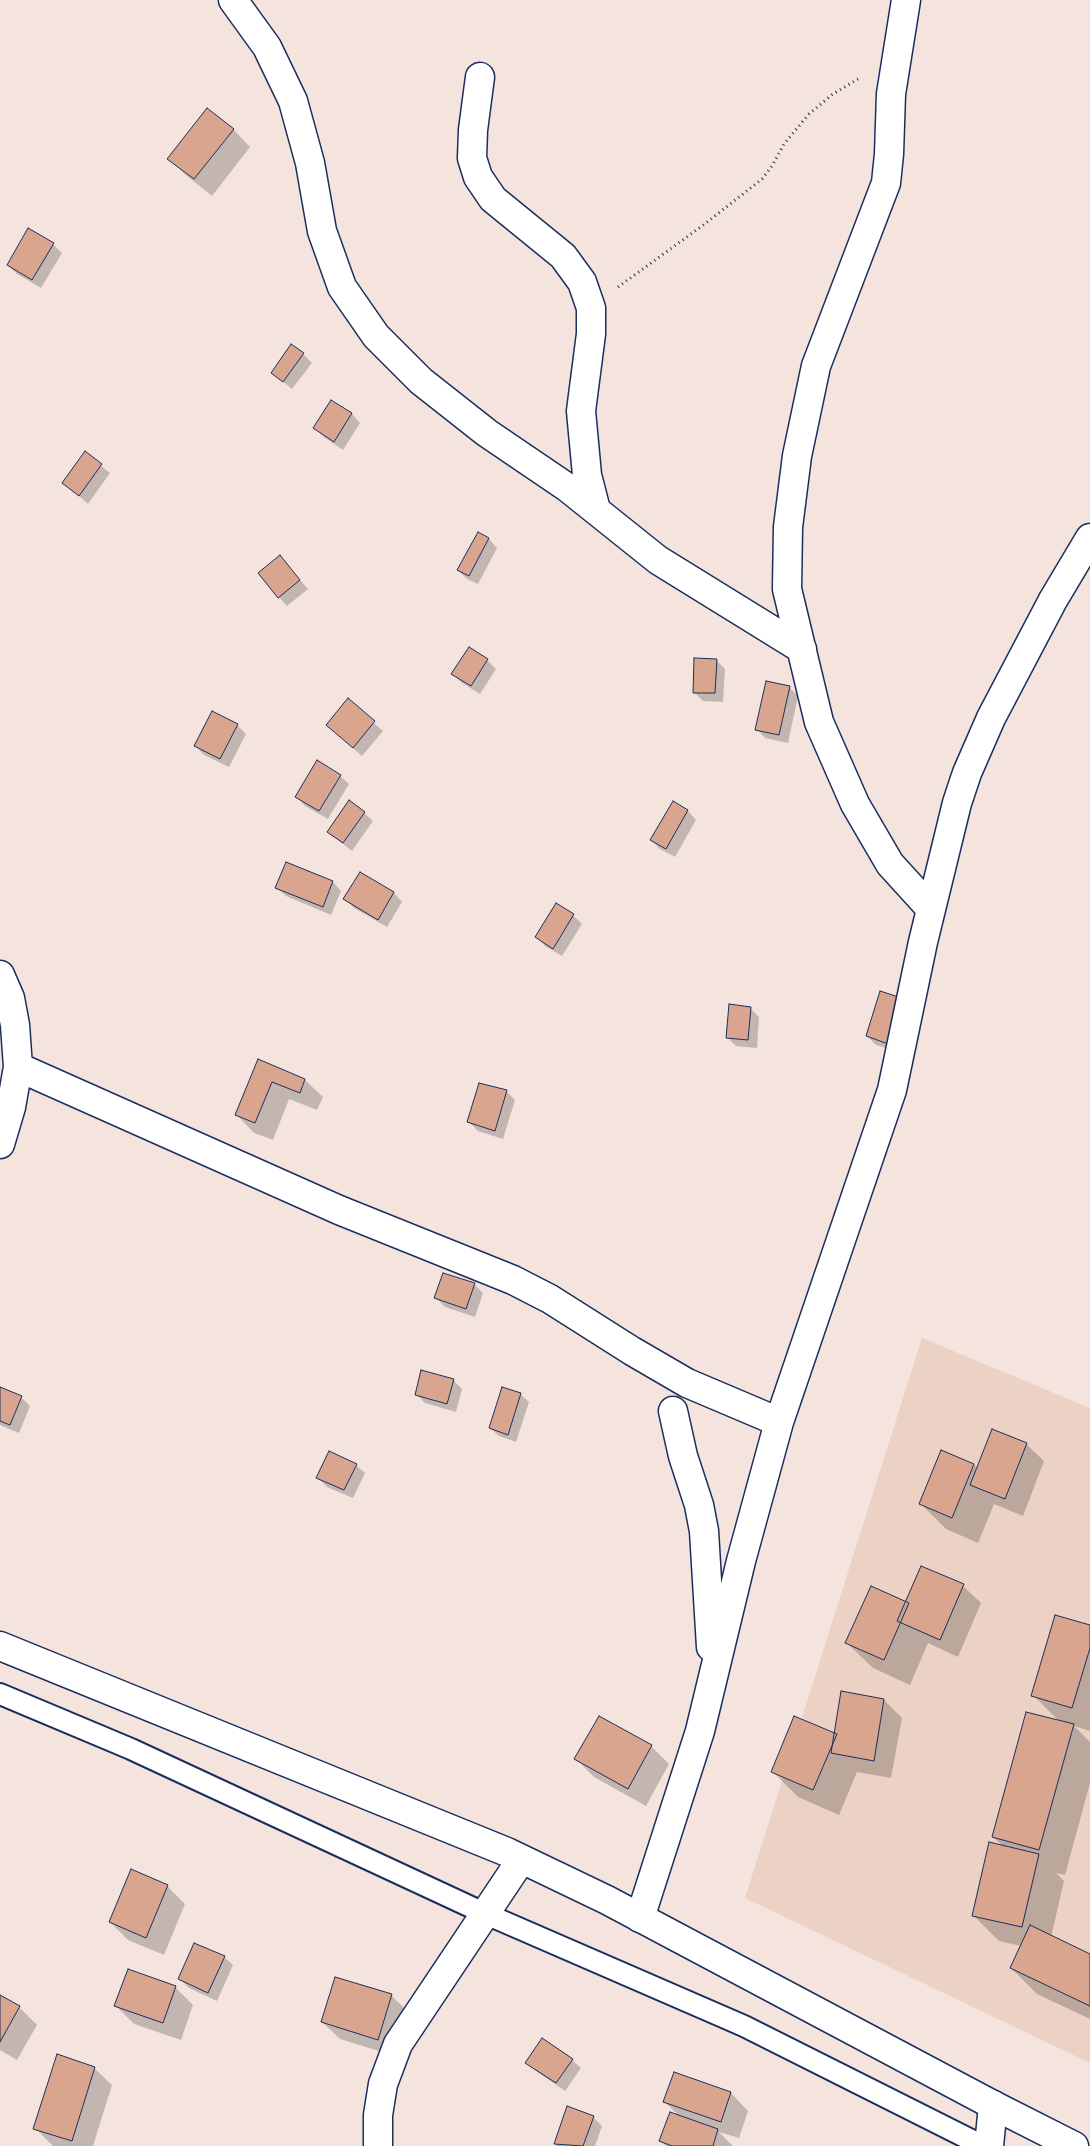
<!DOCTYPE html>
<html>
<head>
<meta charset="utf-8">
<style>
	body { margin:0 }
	canvas { display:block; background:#f4e4dd }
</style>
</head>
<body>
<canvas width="1090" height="2146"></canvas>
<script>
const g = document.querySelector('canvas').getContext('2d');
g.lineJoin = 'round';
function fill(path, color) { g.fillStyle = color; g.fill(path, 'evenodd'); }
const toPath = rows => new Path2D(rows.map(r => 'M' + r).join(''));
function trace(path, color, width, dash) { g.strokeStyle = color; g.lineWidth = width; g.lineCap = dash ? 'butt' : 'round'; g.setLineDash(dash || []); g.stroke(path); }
const built = toPath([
	[922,1338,1090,1408,1090,2063,745,1898]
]);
const shadow = toPath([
	[233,129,250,147,212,196,187,176,169,159],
	[53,244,62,253,41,288,17,274,8,265],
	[303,354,312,363,292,389,272,373],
	[332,402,352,414,360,423,343,450,324,437,315,428],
	[85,453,110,473,88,504,64,483],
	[478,533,489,539,497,548,478,584,467,579,458,570],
	[288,566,308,589,287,606,279,597],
	[487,660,496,669,480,694,462,683,453,674],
	[716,660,725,669,723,702,703,701,694,692],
	[789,687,798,696,788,743,765,738,757,729],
	[348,700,383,731,362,756,336,733],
	[237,725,246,734,229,767,204,755,196,746],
	[340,776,349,784,328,819,305,806,297,797],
	[673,802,688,811,696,820,675,857,660,849,651,840],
	[364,813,373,821,352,851,328,832],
	[360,874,394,893,402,902,387,927,354,908,345,899],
	[333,882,341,891,331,915,286,896,277,888],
	[573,915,582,924,562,956,545,946,537,937],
	[880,992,903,1053,876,1045,867,1036],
	[750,1008,759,1017,757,1048,736,1046,727,1037],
	[258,1061,305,1080,323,1097,317,1110,289,1099,273,1140,254,1133,237,1115],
	[506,1091,515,1100,503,1139,478,1131,469,1122],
	[474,1284,483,1293,475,1317,445,1307,436,1298],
	[453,1380,462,1389,456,1412,425,1403,416,1394],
	[0,1388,21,1397,30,1406,19,1433,0,1425],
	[520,1394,529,1402,516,1442,499,1436,490,1428],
	[1026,1444,1044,1461,1023,1516,994,1504,978,1543,946,1529,920,1503,974,1465,978,1469],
	[356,1465,365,1473,353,1498,327,1487,318,1478],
	[963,1586,981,1603,958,1657,928,1643,910,1685,873,1668,847,1643,906,1603],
	[1090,1627,1090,1731,1074,1726,1090,1742,1090,1783,1065,1875,1056,1873,1064,1881,1051,1937,1090,1955,1090,2019,1037,1994,1011,1968,1021,1946,999,1941,973,1915,1004,1847,993,1837,1059,1721,1033,1695],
	[884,1700,902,1718,891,1778,857,1772,839,1815,798,1797,772,1771,835,1734],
	[599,1717,651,1746,669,1764,646,1806,594,1777,576,1759],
	[167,1886,185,1904,164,1955,128,1940,110,1922],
	[224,1957,233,1965,217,2001,189,1988,180,1979],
	[175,1987,193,2005,181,2040,134,2024,116,2006],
	[391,1995,409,2013,395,2056,340,2039,322,2022],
	[0,1997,19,2007,37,2025,17,2060,0,2050],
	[572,2060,581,2068,565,2091,536,2071,527,2063],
	[94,2068,112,2085,93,2146,53,2146,35,2128],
	[731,2093,748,2111,739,2138,719,2132,733,2146,666,2146,661,2141,681,2118,665,2102],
	[568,2108,593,2117,602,2126,595,2146,557,2146,555,2144]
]);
const building = toPath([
	[207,108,234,129,194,179,167,159,207,108],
	[28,228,54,243,32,280,7,265,28,228],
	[291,344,304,353,283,382,271,373,291,344],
	[331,400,352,413,334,442,313,428,331,400],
	[85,451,102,464,79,496,62,483,85,451],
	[478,532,489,538,469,576,457,570,478,532],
	[280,555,300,580,278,598,258,573,280,555],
	[469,647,488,659,471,686,451,674,469,647],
	[694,658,717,659,715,693,693,693,694,658],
	[766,681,790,686,779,735,755,730,766,681],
	[348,698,375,721,353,748,326,725,348,698],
	[212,711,238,724,220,759,194,746,212,711],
	[317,760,341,775,319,811,295,797,317,760],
	[349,800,365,812,343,843,327,832,349,800],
	[673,801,688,810,666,849,650,840,673,801],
	[286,862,333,881,323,907,275,888,286,862],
	[360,872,394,892,378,920,343,899,360,872],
	[556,903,574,914,553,949,535,937,556,903],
	[880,991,908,1000,894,1046,866,1036,880,991],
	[729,1004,751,1007,748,1040,726,1038,729,1004],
	[258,1059,305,1079,300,1093,272,1082,255,1123,235,1115,258,1059],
	[479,1083,507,1090,495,1131,467,1122,479,1083],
	[443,1273,475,1283,466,1309,434,1298,443,1273],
	[421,1370,454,1379,447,1404,415,1395,421,1370],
	[0,1387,22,1396,10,1425,0,1421,0,1387],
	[502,1387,521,1393,508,1435,489,1428,502,1387],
	[992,1429,1027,1443,1005,1499,970,1485,992,1429],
	[941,1450,974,1464,952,1518,919,1504,941,1450],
	[329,1451,357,1464,344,1490,316,1478,329,1451],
	[921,1566,964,1584,940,1640,897,1621,921,1566],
	[871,1586,909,1603,884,1660,845,1643,871,1586],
	[1055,1615,1090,1625,1090,1648,1072,1708,1031,1696,1055,1615],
	[841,1691,884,1699,874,1761,831,1753,841,1691],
	[1026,1712,1074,1724,1039,1850,992,1837,1026,1712],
	[599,1716,652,1745,628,1789,574,1759,599,1716],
	[794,1716,837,1734,813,1790,771,1772,794,1716],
	[989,1842,1039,1854,1022,1927,972,1916,989,1842],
	[131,1869,168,1885,146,1938,109,1922,131,1869],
	[1030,1925,1090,1954,1090,2006,1010,1968,1030,1925],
	[194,1943,225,1956,208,1993,178,1979,194,1943],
	[128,1969,176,1986,163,2023,114,2006,128,1969],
	[335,1977,392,1994,378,2040,321,2022,335,1977],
	[0,1995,20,2006,0,2042,0,1995],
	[542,2038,573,2059,556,2083,525,2063,542,2038],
	[57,2054,95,2067,72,2141,33,2129,57,2054],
	[674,2072,731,2092,721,2122,663,2102,674,2072],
	[567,2106,594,2116,583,2146,554,2144,567,2106],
	[670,2112,718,2129,713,2146,672,2146,659,2141,670,2112]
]);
const path = toPath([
	[618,287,706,223,762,179,772,166,784,144,809,114,833,94,858,79]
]);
const lane = toPath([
	[0,1694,131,1749,486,1914,744,2026,983,2146]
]);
const street = toPath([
	[233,0,267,47,293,101,310,163,322,231,342,287,376,336,421,381,487,433,568,488,658,560,802,649],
	[906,0,891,94,889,154,886,183,816,366,797,456,788,527,787,589,819,722,855,804,890,864,931,909],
	[480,77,473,130,472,158,478,177,493,199,563,256,582,282,591,308,591,334,581,411,587,475,596,510],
	[0,975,10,998,15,1025,18,1067,11,1107,0,1144],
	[18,1067,339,1210,513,1280,550,1299,632,1351,687,1383,779,1422],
	[673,1411,683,1456,699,1505,704,1531,711,1647],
	[640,1918,700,1731,741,1561,779,1422,892,1090,923,942,957,803,967,773,991,718,1053,600,1090,538],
	[378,2146,378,2115,383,2084,398,2044,521,1860],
	[989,2146,993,2105]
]);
const secondary = toPath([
	[0,1646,507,1852,607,1900,993,2105,1074,2146]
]);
fill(built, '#ecd1c5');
fill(shadow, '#0003');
fill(building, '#d9a58e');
trace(building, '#1b2f5e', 1);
trace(lane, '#1b2f5e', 24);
trace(street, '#1b2f5e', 31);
trace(secondary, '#1b2f5e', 31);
trace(path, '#1b2f5e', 3, [1, 4]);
trace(lane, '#fff', 20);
trace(street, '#fff', 28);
trace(secondary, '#fff', 28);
</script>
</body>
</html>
